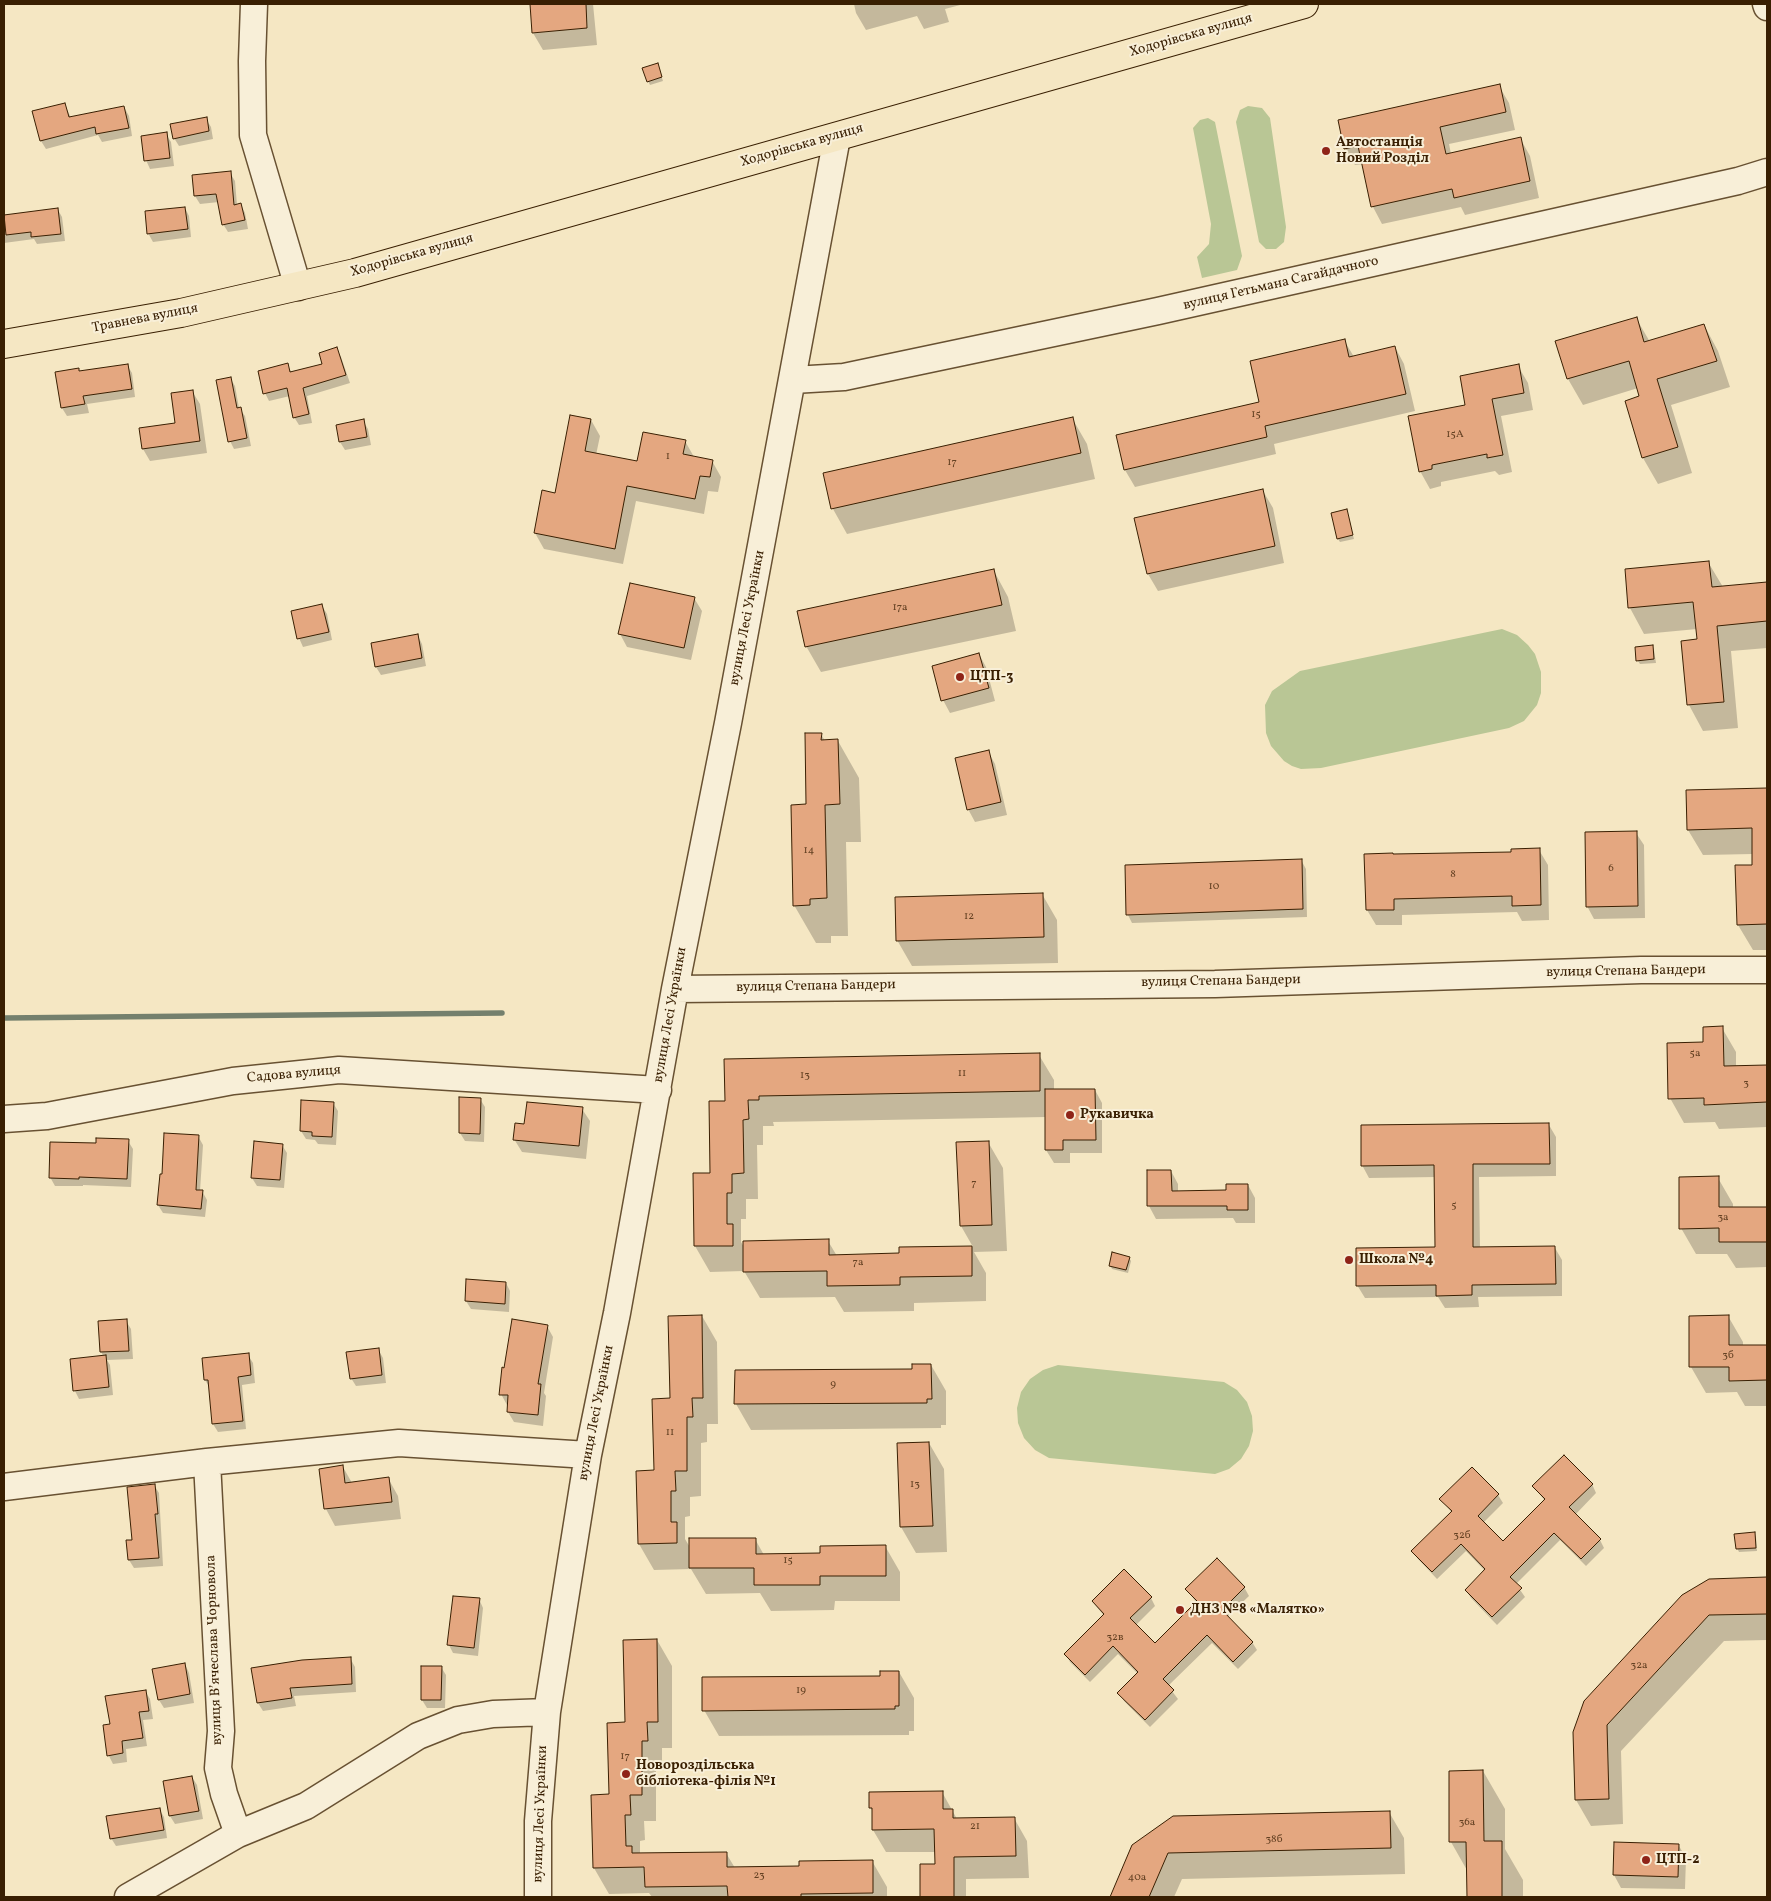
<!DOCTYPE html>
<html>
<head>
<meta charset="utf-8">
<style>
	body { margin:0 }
	#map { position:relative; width:1771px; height:1901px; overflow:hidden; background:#f5e7c3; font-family:Vollkorn,serif }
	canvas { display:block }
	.frame { position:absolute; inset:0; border:5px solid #391f02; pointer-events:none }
</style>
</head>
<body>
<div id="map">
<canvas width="1771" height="1901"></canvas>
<div class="frame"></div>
</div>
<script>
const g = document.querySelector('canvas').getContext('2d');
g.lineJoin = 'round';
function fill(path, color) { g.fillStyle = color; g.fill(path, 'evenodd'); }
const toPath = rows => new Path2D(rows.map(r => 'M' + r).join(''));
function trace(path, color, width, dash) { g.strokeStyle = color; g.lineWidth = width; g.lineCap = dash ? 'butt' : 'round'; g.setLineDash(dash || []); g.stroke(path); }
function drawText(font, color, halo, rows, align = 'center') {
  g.font = font + ' Vollkorn,serif'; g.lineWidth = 4; g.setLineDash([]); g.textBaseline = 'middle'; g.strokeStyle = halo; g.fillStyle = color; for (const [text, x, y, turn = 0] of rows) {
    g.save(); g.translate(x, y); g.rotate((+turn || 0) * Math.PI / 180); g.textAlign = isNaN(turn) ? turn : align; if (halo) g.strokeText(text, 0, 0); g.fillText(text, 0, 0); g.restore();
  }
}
const green = toPath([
	[1248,106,1262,108,1270,118,1286,227,1284,242,1276,249,1266,249,1259,242,1236,122,1240,110],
	[1208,118,1215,122,1242,256,1237,270,1202,278,1197,257,1209,244,1211,224,1193,128,1200,120],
	[1502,629,1517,635,1528,645,1535,654,1541,672,1541,693,1537,705,1524,721,1509,728,1321,768,1301,769,1292,766,1284,761,1271,746,1266,733,1265,705,1272,691,1300,671],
	[1058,1365,1224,1382,1237,1390,1247,1402,1252,1416,1253,1431,1249,1446,1241,1459,1229,1469,1215,1474,1049,1458,1035,1450,1024,1438,1018,1423,1017,1408,1021,1392,1030,1379,1043,1370]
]);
const shadow = toPath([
	[531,4,593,4,597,45,543,50,533,33],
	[854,4,964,4,945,9,949,22,924,29,917,16,866,30,856,13],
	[659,69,663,81,650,85,648,81],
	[1499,86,1509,103,1515,130,1449,144,1451,154,1520,138,1530,156,1539,198,1465,215,1461,207,1382,224,1373,207,1363,164,1355,165,1345,148],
	[65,105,71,118,124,107,129,116,132,136,102,142,98,135,46,149,41,141],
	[206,119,211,127,213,139,179,146,174,138],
	[166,134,171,142,174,166,150,169,146,160],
	[230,173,235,181,237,205,241,205,245,213,248,229,228,232,223,224,219,202,200,204,195,196],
	[185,208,189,216,191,237,153,242,148,233],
	[58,210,62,217,65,241,37,244,34,239,4,243,4,215],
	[1636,318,1650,342,1704,325,1718,351,1730,387,1671,405,1692,473,1658,484,1643,458,1627,402,1641,397,1638,388,1583,405,1568,379,1557,342],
	[1344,340,1354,357,1395,347,1404,364,1415,411,1274,444,1276,454,1135,487,1125,470,1117,436,1261,402],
	[336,348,341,357,350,383,307,396,312,423,299,425,294,417,290,396,269,401,265,393,287,365,292,373,324,364],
	[127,365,132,373,135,397,87,404,89,413,67,416,62,408,57,373,78,370,80,373],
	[1518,366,1528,383,1533,410,1501,416,1512,472,1499,475,1495,471,1441,482,1441,486,1430,489,1420,471,1467,406],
	[230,378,235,386,239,408,245,416,251,446,234,449,230,441],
	[192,391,200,404,207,453,150,461,143,449,176,424],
	[1072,418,1087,444,1095,479,847,534,833,509],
	[591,420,600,436,596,455,638,463,685,441,694,457,712,461,721,477,718,492,708,491,704,514,636,501,623,564,544,549,535,533,556,494],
	[363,421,368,429,371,445,345,450,340,442],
	[1263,491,1273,508,1284,563,1158,591,1148,574],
	[1346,510,1354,539,1340,542,1338,539],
	[1708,562,1723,587,1767,583,1767,648,1731,651,1738,728,1703,731,1689,705,1683,642,1698,640,1697,629,1644,634,1630,608,1626,570],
	[994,571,1008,597,1016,631,821,672,806,646],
	[694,598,702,611,691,660,627,647,620,634],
	[322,606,327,614,332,640,303,647,299,638],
	[418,636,422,644,426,666,381,675,376,667],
	[1652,646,1654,650,1656,663,1640,664,1638,661],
	[979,654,986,667,995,701,950,713,943,700],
	[821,734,825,741,838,741,859,778,861,842,846,842,848,936,831,936,831,943,816,943,794,905,807,806],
	[988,751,995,764,1007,815,975,822,968,809],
	[1767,789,1767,950,1753,950,1738,925,1754,866,1753,854,1703,855,1688,830,1687,791],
	[1636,833,1644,845,1645,918,1594,919,1587,906],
	[1539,850,1548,865,1549,920,1522,921,1517,912,1402,915,1402,925,1376,925,1367,910,1366,855,1513,853],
	[1301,860,1306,869,1307,917,1132,923,1128,915],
	[1042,894,1057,920,1058,963,912,966,897,940],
	[1722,1028,1736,1052,1736,1067,1767,1066,1767,1127,1719,1129,1715,1122,1684,1123,1670,1098,1705,1043],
	[1039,1055,1054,1080,1054,1090,1095,1090,1102,1103,1102,1153,1070,1153,1070,1163,1054,1163,1046,1150,1046,1117,773,1122,774,1126,763,1126,763,1145,757,1145,758,1199,746,1199,746,1219,741,1219,741,1242,744,1247,828,1241,837,1256,901,1254,901,1248,973,1247,961,1226,958,1143,988,1142,1003,1168,1007,1251,974,1252,986,1273,986,1301,914,1303,914,1311,844,1312,835,1297,760,1298,744,1271,710,1272,695,1246,694,1174,711,1174,726,1102,726,1060],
	[480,1099,485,1107,484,1142,465,1141,460,1133],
	[333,1103,338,1111,336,1145,318,1144,315,1140,306,1139,301,1131],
	[582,1109,590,1121,586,1159,522,1152,514,1139,525,1126],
	[1549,1125,1556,1137,1556,1176,1479,1177,1480,1248,1555,1248,1562,1260,1562,1296,1478,1297,1479,1307,1445,1308,1438,1297,1365,1298,1357,1285,1436,1249,1436,1177,1369,1178,1362,1165],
	[198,1136,203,1145,200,1191,202,1191,207,1200,205,1217,163,1213,158,1205,163,1175],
	[128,1141,133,1149,131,1187,83,1185,83,1186,55,1186,50,1177],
	[282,1145,287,1153,284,1188,257,1186,252,1178],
	[1171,1171,1178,1184,1178,1192,1227,1192,1248,1185,1255,1198,1255,1223,1236,1223,1233,1218,1156,1219,1149,1206],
	[1718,1178,1733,1204,1733,1208,1767,1208,1767,1267,1736,1268,1727,1254,1696,1254,1681,1228],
	[1129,1258,1131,1261,1128,1273,1112,1269,1110,1265],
	[506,1283,510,1291,509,1312,471,1309,466,1301],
	[702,1316,717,1342,718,1424,707,1424,707,1442,701,1443,701,1496,690,1497,690,1516,685,1517,685,1539,691,1549,755,1539,764,1555,821,1554,885,1546,900,1572,900,1601,835,1601,834,1610,771,1611,760,1593,706,1594,691,1569,654,1570,639,1544,671,1399],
	[1728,1316,1743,1342,1743,1347,1767,1346,1767,1406,1745,1406,1737,1392,1706,1393,1691,1367,1690,1317],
	[126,1321,131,1329,133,1359,107,1360,110,1365,113,1395,79,1399,75,1391,104,1357,101,1352],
	[547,1326,553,1337,544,1393,546,1396,543,1426,514,1422,508,1412,509,1405,507,1405,501,1394],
	[378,1349,383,1358,386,1383,356,1386,351,1378],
	[248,1355,253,1363,255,1383,242,1385,246,1429,218,1432,213,1424,210,1388,205,1380],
	[931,1365,946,1391,946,1425,941,1425,941,1428,751,1430,736,1404,914,1370],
	[929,1443,944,1469,947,1552,916,1553,901,1527,898,1444],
	[343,1467,352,1483,388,1478,398,1496,401,1519,335,1526,326,1509],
	[1592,1484,1596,1493,1575,1515,1600,1540,1604,1548,1586,1566,1560,1540,1516,1584,1525,1597,1497,1625,1471,1598,1466,1590,1485,1571,1466,1551,1437,1579,1418,1559,1413,1551,1452,1513,1441,1499,1498,1495,1503,1503,1483,1523,1503,1543,1545,1501,1534,1487],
	[154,1485,159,1493,163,1566,134,1568,129,1560,133,1541],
	[1754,1533,1756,1537,1757,1551,1739,1552,1737,1548],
	[1767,1578,1767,1640,1724,1641,1621,1751,1623,1824,1591,1826,1576,1800,1574,1732,1710,1580],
	[1244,1587,1249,1596,1227,1617,1252,1642,1257,1650,1238,1669,1212,1643,1168,1686,1178,1699,1150,1727,1124,1701,1119,1693,1138,1674,1118,1654,1090,1682,1070,1662,1066,1654,1104,1616,1093,1602,1151,1598,1155,1606,1135,1626,1155,1645,1197,1603,1186,1589],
	[479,1599,483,1608,478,1656,453,1653,449,1645],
	[657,1640,672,1666,672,1748,662,1748,662,1767,656,1767,656,1821,644,1821,645,1840,640,1841,640,1854,726,1853,735,1868,800,1867,872,1861,887,1887,887,1897,652,1897,649,1893,609,1894,594,1868,626,1723],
	[350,1658,355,1667,356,1692,294,1696,296,1706,263,1711,258,1703,253,1669],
	[185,1664,189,1673,194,1703,164,1708,159,1700],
	[441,1667,446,1675,445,1708,427,1708,422,1700],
	[899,1672,914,1698,914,1731,909,1731,909,1735,719,1736,704,1710,882,1677],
	[145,1691,150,1699,153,1719,143,1720,147,1746,126,1749,127,1762,113,1764,109,1756,111,1725],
	[1483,1771,1505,1809,1505,1849,1523,1880,1523,1897,1468,1897,1468,1872,1451,1842],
	[192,1777,197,1785,203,1819,175,1824,170,1816],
	[942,1792,957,1819,1014,1818,1027,1841,1029,1878,966,1879,966,1897,921,1897,922,1865,936,1865,936,1852,886,1852,873,1830,873,1812,870,1807],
	[159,1809,164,1817,167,1838,116,1846,111,1838],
	[1389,1812,1404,1838,1405,1874,1182,1879,1174,1897,1111,1897,1133,1846],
	[1679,1846,1686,1858,1685,1889,1621,1888,1614,1875]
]);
const stream = toPath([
	[4,1018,502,1013]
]);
const building = toPath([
	[530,4,586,4,587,28,532,33,530,4],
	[658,63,662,77,647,82,642,68,658,63],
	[1500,84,1506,112,1440,127,1446,154,1521,137,1530,181,1454,198,1452,189,1371,207,1358,146,1344,149,1338,120,1500,84],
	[65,103,69,117,124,106,129,128,96,134,95,127,40,141,32,111,65,103],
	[207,117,209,131,173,139,170,124,207,117],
	[167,132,170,158,144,161,141,136,167,132],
	[231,171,234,205,241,203,245,220,222,225,216,194,194,196,192,175,231,171],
	[185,207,188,229,147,234,145,211,185,207],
	[58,208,61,234,31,237,31,232,6,235,4,215,58,208],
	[1637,317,1644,342,1704,324,1717,361,1657,379,1678,447,1642,458,1625,401,1639,396,1629,361,1567,379,1555,341,1637,317],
	[1345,339,1349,357,1395,346,1406,394,1265,426,1267,437,1124,470,1116,435,1259,402,1250,361,1345,339],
	[337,347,346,375,303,388,309,414,293,418,287,388,263,394,258,371,288,363,290,372,322,364,319,353,337,347],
	[128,364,132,389,83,396,85,404,61,408,55,372,79,368,79,371,128,364],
	[1519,364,1524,393,1492,399,1503,455,1487,458,1487,454,1432,465,1432,469,1419,472,1408,416,1465,405,1460,376,1519,364],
	[231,377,237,408,241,407,247,438,228,442,216,380,231,377],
	[193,390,200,441,142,449,139,428,175,423,171,393,193,390],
	[570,415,591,419,585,451,637,461,643,432,686,440,683,454,713,460,710,477,700,476,695,499,627,486,615,549,534,533,542,490,555,493,570,415],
	[1073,417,1081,453,831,509,823,473,1073,417],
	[364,419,367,437,339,442,336,425,364,419],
	[1263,489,1275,546,1147,574,1134,518,1263,489],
	[1347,509,1353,535,1337,539,1331,513,1347,509],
	[1709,561,1712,587,1767,582,1767,621,1717,626,1724,702,1687,705,1681,641,1697,639,1693,602,1628,608,1625,569,1709,561],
	[994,569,1002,605,805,647,797,611,994,569],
	[630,583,695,597,684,648,618,634,630,583],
	[322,604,329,632,297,639,291,611,322,604],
	[418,634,422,658,375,667,371,643,418,634],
	[1653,645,1654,659,1636,661,1635,647,1653,645],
	[979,653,989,688,941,701,932,666,979,653],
	[805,733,822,733,821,740,838,739,840,804,825,805,827,898,810,899,810,905,793,906,791,805,806,804,805,733],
	[989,750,1001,802,967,810,955,758,989,750],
	[1767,788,1767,924,1737,925,1735,865,1752,865,1752,828,1687,830,1686,790,1767,788],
	[1637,831,1638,906,1586,907,1585,832,1637,831],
	[1540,848,1541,905,1512,906,1512,896,1394,899,1394,910,1366,910,1364,854,1393,853,1393,854,1511,852,1511,849,1540,848],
	[1302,859,1303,909,1126,915,1125,865,1302,859],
	[1043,893,1044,937,896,941,895,897,1043,893],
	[1723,1026,1724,1066,1767,1065,1767,1102,1704,1105,1704,1098,1668,1099,1667,1043,1703,1042,1703,1027,1723,1026],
	[1040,1053,1040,1091,759,1096,759,1100,748,1100,749,1119,743,1120,744,1173,732,1174,732,1193,727,1193,727,1224,733,1224,733,1246,694,1246,693,1173,710,1173,709,1101,725,1101,724,1059,1040,1053],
	[1045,1089,1095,1089,1096,1140,1063,1140,1063,1150,1045,1150,1045,1089],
	[459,1097,481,1098,480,1134,459,1133,459,1097],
	[301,1100,334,1102,332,1137,312,1136,312,1132,300,1131,301,1100],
	[527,1102,583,1107,579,1146,513,1140,515,1123,524,1124,527,1102],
	[1549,1123,1550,1164,1473,1164,1473,1247,1555,1246,1556,1284,1472,1285,1472,1295,1436,1296,1436,1285,1356,1286,1356,1248,1435,1247,1434,1165,1361,1166,1361,1125,1549,1123],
	[164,1133,199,1135,196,1190,203,1190,201,1209,157,1205,160,1174,162,1174,164,1133],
	[96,1138,129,1139,127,1179,79,1177,79,1179,49,1178,50,1142,96,1143,96,1138],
	[254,1141,283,1144,280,1180,251,1178,254,1141],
	[989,1141,992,1225,960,1226,956,1142,989,1141],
	[1147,1170,1171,1170,1172,1191,1226,1190,1226,1184,1248,1184,1248,1210,1227,1210,1227,1206,1147,1206,1147,1170],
	[1719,1176,1719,1207,1767,1207,1767,1242,1719,1242,1719,1228,1679,1229,1679,1177,1719,1176],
	[829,1239,829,1255,899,1253,899,1247,972,1246,972,1276,900,1277,900,1285,827,1286,827,1271,743,1272,743,1241,829,1239],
	[1112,1252,1130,1257,1126,1270,1109,1266,1112,1252],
	[466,1279,506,1282,505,1304,465,1301,466,1279],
	[702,1315,703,1398,692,1398,693,1417,687,1417,687,1471,675,1471,676,1491,671,1491,671,1522,677,1522,677,1543,638,1544,636,1471,654,1470,652,1399,670,1398,668,1316,702,1315],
	[1729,1315,1729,1345,1767,1345,1767,1380,1729,1381,1729,1367,1689,1367,1689,1316,1729,1315],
	[127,1319,129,1351,100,1352,98,1321,127,1319],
	[512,1319,548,1325,538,1384,541,1384,538,1415,507,1412,508,1395,499,1395,502,1367,504,1368,512,1319],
	[379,1348,382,1375,350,1379,346,1352,379,1348],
	[249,1353,251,1375,238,1377,243,1421,212,1424,208,1380,204,1380,202,1358,249,1353],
	[106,1355,109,1387,73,1391,70,1359,106,1355],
	[912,1364,931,1364,932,1399,927,1399,927,1403,734,1404,735,1370,912,1369,912,1364],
	[929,1442,933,1526,900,1527,897,1443,929,1442],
	[1564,1455,1593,1484,1569,1507,1601,1539,1581,1559,1554,1533,1510,1577,1522,1588,1492,1617,1465,1590,1485,1569,1461,1544,1432,1572,1411,1551,1452,1511,1439,1499,1472,1467,1499,1494,1478,1516,1503,1541,1545,1499,1532,1486,1564,1455],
	[343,1465,345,1483,389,1477,392,1502,324,1509,319,1469,343,1465],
	[155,1484,158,1514,155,1514,159,1558,128,1560,126,1540,132,1540,127,1487,155,1484],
	[1755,1532,1756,1548,1736,1549,1734,1534,1755,1532],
	[689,1538,756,1538,756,1554,820,1553,820,1546,886,1545,886,1576,820,1576,820,1585,754,1585,754,1568,689,1568,689,1538],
	[1217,1558,1245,1587,1222,1610,1253,1642,1233,1662,1207,1635,1163,1679,1174,1690,1145,1720,1117,1693,1138,1672,1113,1646,1085,1675,1064,1654,1104,1614,1092,1601,1124,1569,1152,1597,1130,1618,1155,1643,1197,1601,1185,1589,1217,1558],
	[1767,1577,1767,1614,1709,1615,1607,1725,1609,1799,1575,1800,1573,1732,1584,1701,1682,1595,1709,1579,1767,1577],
	[453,1596,480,1598,474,1648,447,1645,453,1596],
	[657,1639,658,1722,647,1722,648,1741,642,1741,642,1795,630,1795,631,1815,625,1815,626,1846,632,1846,632,1853,727,1852,727,1867,799,1866,799,1861,873,1860,873,1893,801,1894,801,1897,728,1897,727,1886,645,1887,644,1867,593,1868,591,1795,609,1794,607,1723,625,1722,623,1640,657,1639],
	[351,1657,352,1684,290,1688,292,1698,257,1703,251,1668,302,1660,351,1657],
	[185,1663,190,1694,158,1700,152,1669,185,1663],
	[421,1666,442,1666,441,1700,421,1700,421,1666],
	[880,1671,899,1671,899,1706,895,1706,895,1709,702,1711,702,1677,880,1676,880,1671],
	[146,1690,149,1711,139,1712,143,1738,122,1741,123,1753,107,1756,103,1725,110,1724,105,1696,146,1690],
	[1483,1770,1484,1841,1502,1841,1502,1897,1467,1897,1466,1842,1449,1842,1449,1771,1483,1770],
	[192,1776,199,1811,169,1816,163,1781,192,1776],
	[943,1791,943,1809,953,1809,953,1818,1015,1817,1016,1856,954,1857,954,1897,920,1897,920,1864,935,1864,934,1829,872,1830,872,1808,869,1808,869,1792,943,1791],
	[160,1808,164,1830,110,1839,106,1816,160,1808],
	[1390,1811,1391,1848,1168,1853,1149,1897,1110,1897,1132,1845,1173,1816,1390,1811],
	[1614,1842,1679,1844,1678,1877,1613,1875,1614,1842]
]);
const minor = toPath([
	[254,4,252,61,253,135,298,287],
	[1766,4,1767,7],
	[793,380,844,377,1158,311,1738,181,1767,172],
	[675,989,1215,984,1641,970,1767,970],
	[4,1119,47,1116,233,1081,339,1070,658,1090],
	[207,1462,221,1731,218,1768,224,1794,238,1834],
	[4,1487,207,1462,399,1443,588,1455],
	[128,1897,238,1834,306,1806,418,1736,458,1720,493,1714,547,1712],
	[538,1897,538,1821,547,1712,588,1455,617,1313,675,989,728,723,837,137]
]);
const major = toPath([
	[4,344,181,313,355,273,1304,4]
]);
const markers = [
	[1326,151,5,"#8f2418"],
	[960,677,5,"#8f2418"],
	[1070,1115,5,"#8f2418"],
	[1349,1260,5,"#8f2418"],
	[1180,1610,5,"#8f2418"],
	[626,1774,5,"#8f2418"],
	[1646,1860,5,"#8f2418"]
];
const numberNames = [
	["15",1256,415],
	["15А",1455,435],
	["1",668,457],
	["17",952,463],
	["17а",900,608],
	["14",809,851],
	["6",1611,869],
	["8",1453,875],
	["10",1214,887],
	["12",969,917],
	["5а",1695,1054],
	["11",962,1074],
	["13",805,1076],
	["3",1746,1084],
	["7",974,1184],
	["5",1454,1206],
	["3а",1723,1218],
	["7а",858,1263],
	["3б",1728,1356],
	["9",833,1385],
	["11",670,1433],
	["13",915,1485],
	["32б",1462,1536],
	["15",788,1561],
	["32в",1115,1638],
	["32а",1639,1666],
	["19",801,1691],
	["17",625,1757],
	["36а",1467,1823],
	["21",975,1827],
	["38б",1274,1840],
	["23",759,1876],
	["40а",1137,1878]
];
const streetNames = [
	["Ходорівська вулиця",1191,36,-16],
	["Ходорівська вулиця",802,146,-16],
	["Ходорівська вулиця",412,256,-16],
	["вулиця Гетьмана Сагайдачного",1281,284,-13],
	["Травнева вулиця",145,319,-11],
	["вулиця Лесі Українки",748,618,-79],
	["вулиця Степана Бандери",1626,972,-1],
	["вулиця Степана Бандери",1221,982,-1],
	["вулиця Степана Бандери",816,987,-1],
	["вулиця Лесі Українки",671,1015,-80],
	["Садова вулиця",294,1075,-5],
	["вулиця Лесі Українки",597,1413,-79],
	["вулиця Вʼячеслава Чорновола",215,1650,-92],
	["вулиця Лесі Українки",541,1814,-88]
];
const poiNames = [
	["Автостанція",1336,143],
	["Новий Розділ",1336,159],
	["ЦТП-3",970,677],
	["Рукавичка",1080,1115],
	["Школа №4",1359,1260],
	["ДНЗ №8 «Малятко»",1190,1610],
	["Новороздільська",636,1766],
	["бібліотека-філія №1",636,1782],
	["ЦТП-2",1656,1860]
];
fill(green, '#b9c695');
fill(shadow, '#0003');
trace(stream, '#74806d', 5.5);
fill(building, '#e4a780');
trace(building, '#391f02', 1);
trace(minor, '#685132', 29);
trace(major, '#391f02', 30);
trace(minor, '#f8efd8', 26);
trace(major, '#f5e7c3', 28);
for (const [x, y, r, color] of markers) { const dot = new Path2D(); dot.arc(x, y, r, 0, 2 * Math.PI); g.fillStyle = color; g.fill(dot); trace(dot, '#f8efd8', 2); }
drawText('11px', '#644122', null, numberNames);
drawText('14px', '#391f02', '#f8efd8', streetNames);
drawText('bold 14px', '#391f02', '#f8efd8', poiNames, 'left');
</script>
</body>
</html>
